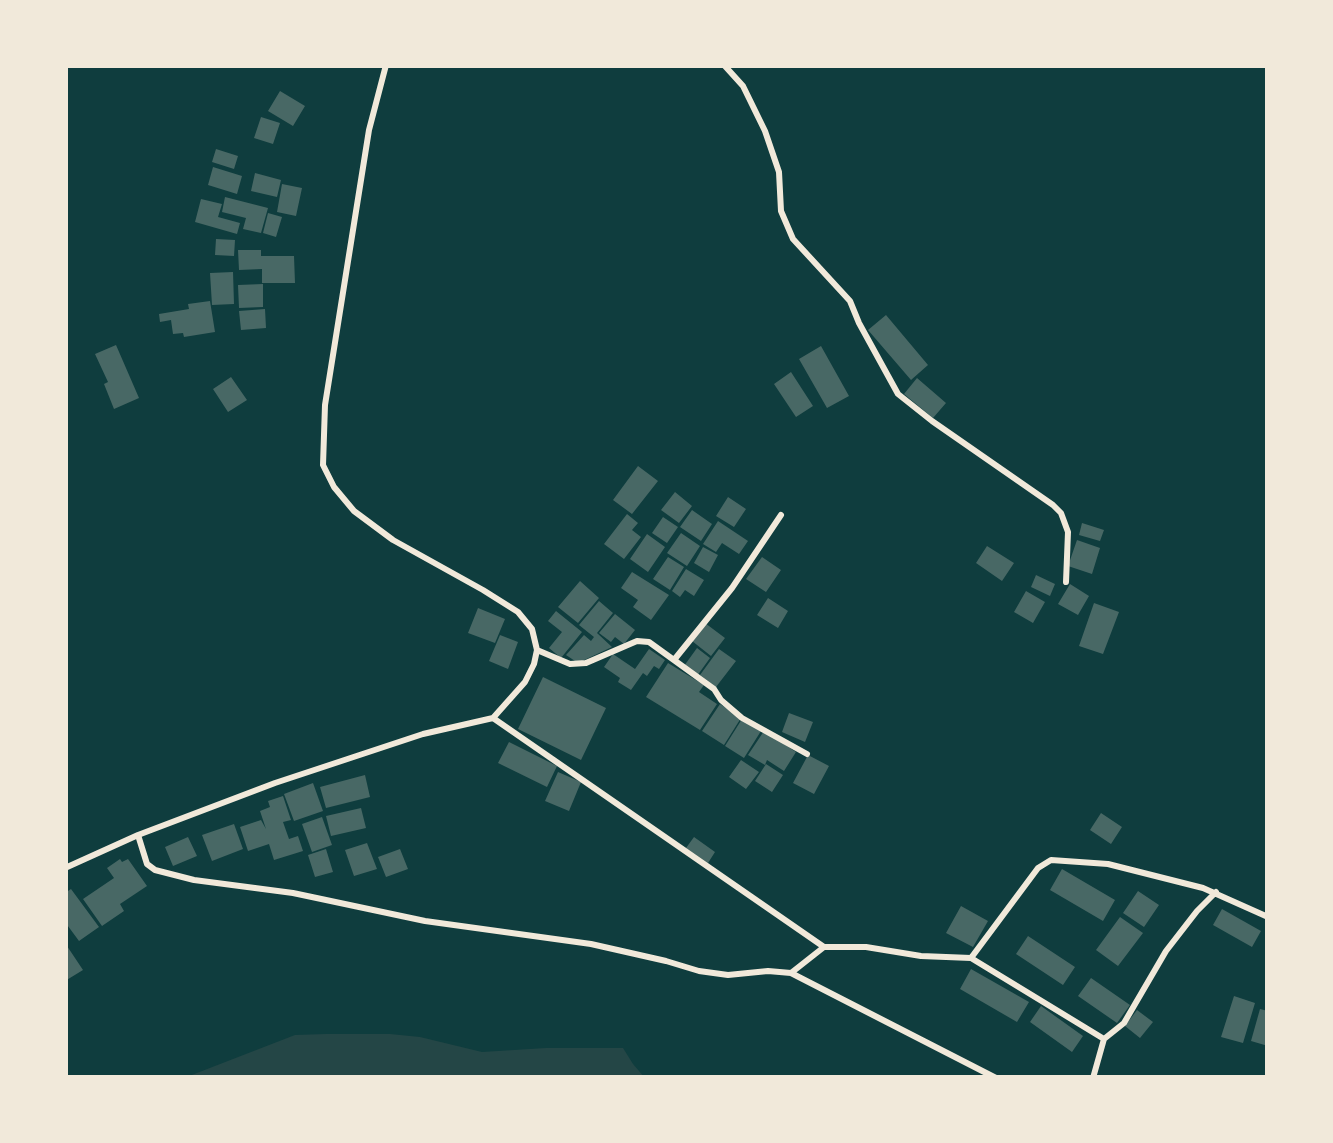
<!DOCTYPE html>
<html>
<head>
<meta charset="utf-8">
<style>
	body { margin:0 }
	#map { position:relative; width:1333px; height:1143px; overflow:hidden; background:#0f3d3e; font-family:Barlow,sans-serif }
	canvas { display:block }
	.frame { position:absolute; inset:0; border:68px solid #f1e9da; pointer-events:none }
</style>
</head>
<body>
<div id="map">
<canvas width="1333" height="1143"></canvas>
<div class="frame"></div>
</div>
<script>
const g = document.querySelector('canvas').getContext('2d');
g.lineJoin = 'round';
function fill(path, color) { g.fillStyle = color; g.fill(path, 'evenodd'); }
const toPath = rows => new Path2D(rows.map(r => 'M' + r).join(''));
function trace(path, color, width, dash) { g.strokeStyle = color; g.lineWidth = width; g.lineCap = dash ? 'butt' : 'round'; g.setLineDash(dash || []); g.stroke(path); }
const green = toPath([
	[326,1034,390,1034,420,1037,482,1052,546,1048,623,1048,633,1064,645,1078,184,1078,295,1035]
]);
const building = toPath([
	[280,91,305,106,293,126,268,111],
	[261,117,280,123,273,144,254,138],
	[216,149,238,156,234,169,212,162],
	[213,167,242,176,237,194,208,185],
	[255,173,281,180,277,197,251,191],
	[282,184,302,188,296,216,277,212],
	[225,197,268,208,261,233,243,229,246,218,222,212],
	[201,199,222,204,218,217,240,223,237,234,195,222],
	[268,213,282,217,276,237,263,233],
	[216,239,235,240,234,256,215,255],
	[238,250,261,250,261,256,294,256,295,283,262,283,262,269,239,270],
	[233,272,234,304,212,305,210,273],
	[263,284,263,307,239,308,238,285],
	[210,301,215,332,184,337,183,333,173,334,171,320,160,322,159,314,189,309,188,304],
	[265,309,266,328,241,330,239,311],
	[886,315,928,365,911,380,868,330],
	[116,345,139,398,114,409,104,384,108,382,95,354],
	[821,346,849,396,827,408,799,359],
	[791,372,813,406,796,417,774,384],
	[231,377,247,400,228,412,213,389],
	[917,378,946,403,933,418,904,394],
	[638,466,658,481,632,514,613,500],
	[675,492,692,506,679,523,661,510],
	[728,497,746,509,734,527,716,516],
	[692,510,712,524,701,541,680,527],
	[627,514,638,523,632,530,641,537,624,559,604,544],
	[663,517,678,527,667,543,652,533],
	[718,521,748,541,739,554,722,543,716,552,703,544],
	[1082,523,1104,530,1100,541,1079,535],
	[681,533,700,546,687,566,667,553],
	[647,534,665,547,648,572,630,559],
	[1077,540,1100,548,1092,574,1068,566],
	[987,546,1014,563,1002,581,976,563],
	[703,547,718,555,709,572,694,563],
	[668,557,684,567,670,590,653,579],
	[762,557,781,570,766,592,746,579],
	[686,569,704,580,694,596,685,590,680,597,672,591],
	[632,572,669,595,651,620,633,607,638,600,621,588],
	[1036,575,1055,584,1050,596,1031,587],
	[580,581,599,598,578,623,558,607],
	[1070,584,1089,596,1078,615,1058,604],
	[1026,591,1045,602,1033,623,1014,612],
	[768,598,788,611,778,628,757,615],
	[599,601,613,613,597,633,612,647,578,663,566,655,584,635,591,641,594,637,579,625],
	[1094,603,1119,612,1103,654,1079,646],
	[478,608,505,619,495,643,468,633],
	[556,611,582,632,561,658,549,648,562,632,548,621],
	[615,614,635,630,624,644,615,637,611,642,599,633],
	[705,623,725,638,711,656,692,641],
	[500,635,518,642,508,669,489,661],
	[697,648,710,658,697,676,684,666],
	[649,649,665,660,659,669,654,666,647,676,643,673,631,690,618,682,620,678,604,667,613,654,635,669],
	[719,649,736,661,716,687,700,675],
	[668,663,704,685,699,692,717,704,700,730,646,697],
	[543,677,606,708,581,760,518,729],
	[720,704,741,718,724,745,702,731],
	[789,713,813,722,805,742,782,732],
	[742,719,761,731,744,758,725,746],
	[764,731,796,752,784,771,767,760,765,765,748,755],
	[509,742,557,766,547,787,498,763],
	[808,755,829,766,814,794,793,783],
	[741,760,759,772,746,789,729,777],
	[766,764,783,775,772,792,755,781],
	[558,772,581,782,569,811,545,801],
	[365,775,370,797,326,808,320,787],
	[313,783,323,811,294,821,284,794],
	[283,796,291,820,283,822,289,839,298,836,303,851,274,860,269,844,248,851,240,827,261,820,266,829,260,811,270,807,268,801],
	[361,808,366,828,331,836,326,816],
	[1101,813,1122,827,1111,844,1090,830],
	[322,817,332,845,312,852,302,824],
	[234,824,243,849,212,861,202,835],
	[188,837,197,856,173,866,165,847],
	[694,837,715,852,708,863,686,848],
	[367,843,377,869,354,876,345,850],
	[326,849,333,872,315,877,308,855],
	[400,849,408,869,386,877,378,857],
	[120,859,122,862,128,859,147,886,120,904,124,911,102,926,83,899,114,878,107,868],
	[1062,869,1115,900,1103,921,1050,890],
	[71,889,99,927,79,941,65,922,65,893],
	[1138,891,1159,905,1144,927,1123,913],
	[961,906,988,921,973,947,946,933],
	[1222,909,1261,931,1252,947,1213,925],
	[1120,917,1143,933,1118,966,1096,950],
	[1028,936,1075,967,1063,985,1016,954],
	[65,943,83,970,65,981],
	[971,969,1029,1002,1017,1022,960,989],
	[1091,978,1130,1005,1117,1023,1078,996],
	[1234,996,1255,1003,1243,1043,1221,1037],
	[1041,1006,1083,1036,1072,1052,1030,1022],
	[1260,1009,1268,1011,1268,1046,1251,1041],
	[1137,1010,1153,1022,1140,1038,1125,1026]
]);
const minor = toPath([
	[724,65,743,86,765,131,779,172,781,211,793,239,850,301,859,323,898,394,932,421,1053,505,1061,513,1068,532,1066,582],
	[537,650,570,664,586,663,637,641,649,642,714,689,721,700,742,718,807,754],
	[674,660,732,588,781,515],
	[493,718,824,947],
	[138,835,147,864,155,870,194,880,293,893,425,921,591,944,666,961,699,971,728,975,768,971,791,973,996,1078],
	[65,868,138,835,275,783,423,734,493,718,525,682,534,664,537,650,532,629,518,612,483,590,393,540,354,511,334,487,323,465,325,405,369,130,386,65],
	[971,958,1104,1039],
	[791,973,824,947,866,947,921,956,971,958,1038,868,1051,860,1108,864,1203,888,1268,917],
	[1093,1078,1104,1039,1124,1023,1166,951,1197,911,1216,892]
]);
fill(green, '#244646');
fill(building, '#486865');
trace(minor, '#f1e9da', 6);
</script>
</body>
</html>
